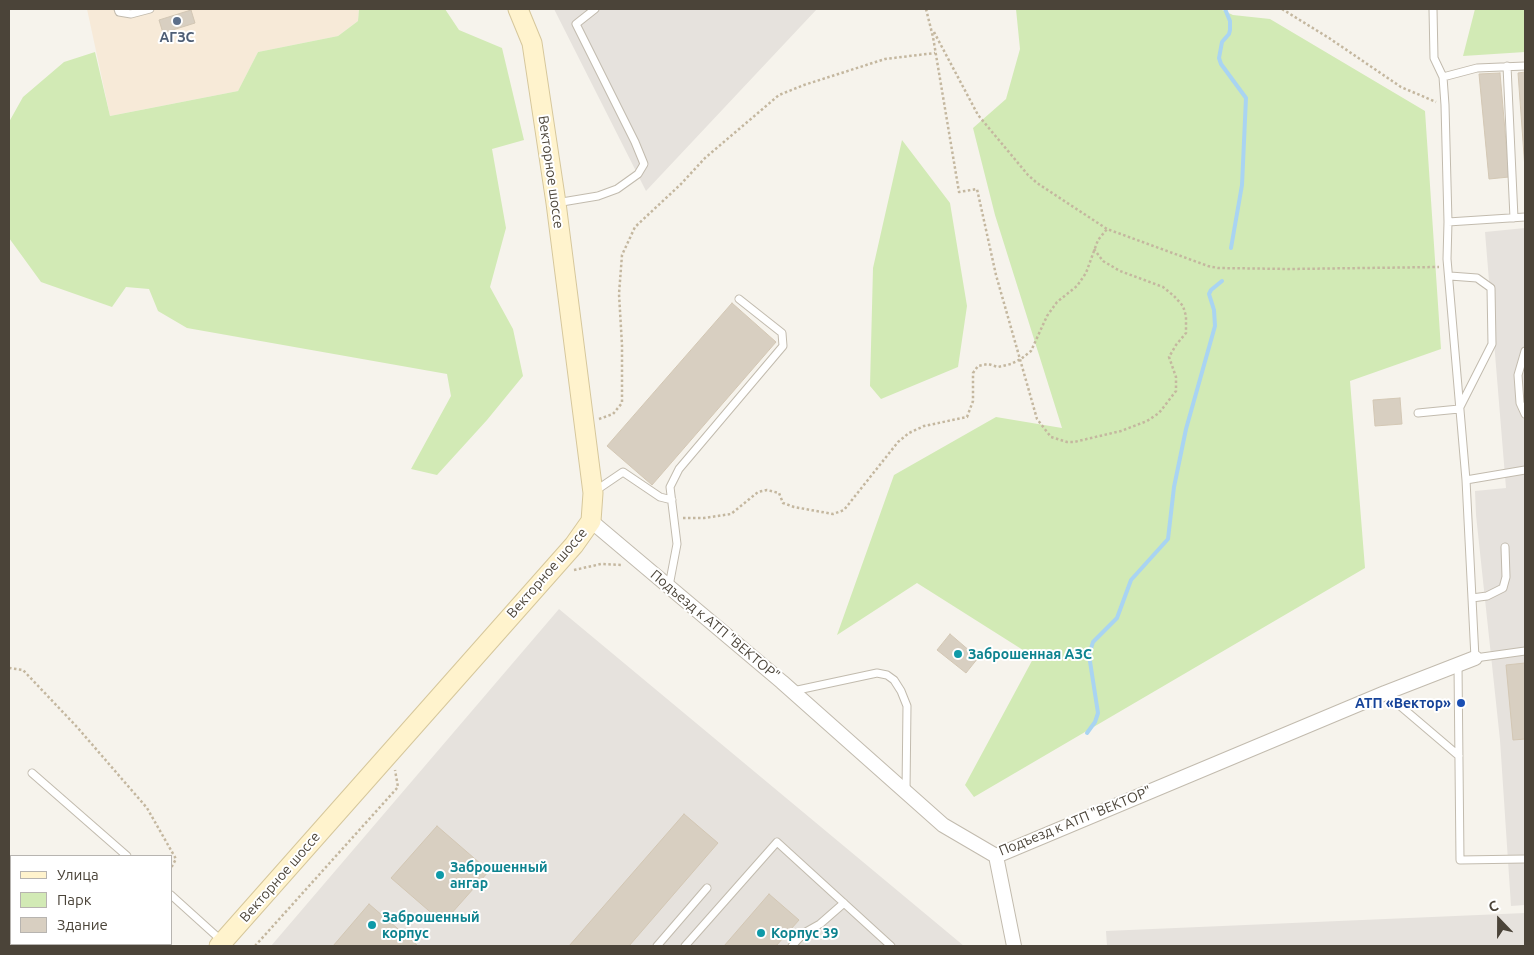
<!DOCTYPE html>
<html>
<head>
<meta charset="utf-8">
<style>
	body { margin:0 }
	#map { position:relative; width:1534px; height:955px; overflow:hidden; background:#f6f3ec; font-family:Ubuntu,sans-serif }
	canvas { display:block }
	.frame { position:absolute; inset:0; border:10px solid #4b4439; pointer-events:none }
	.legend { position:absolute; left:10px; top:855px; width:162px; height:90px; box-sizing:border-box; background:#fff; border:1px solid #b7b4b0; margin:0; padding:6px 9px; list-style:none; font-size:15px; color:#4b4439 }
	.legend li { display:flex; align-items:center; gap:10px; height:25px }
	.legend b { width:25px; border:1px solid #b7b4b0 }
	.north { position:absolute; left:1474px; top:895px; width:50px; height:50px; -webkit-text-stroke:4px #fff; paint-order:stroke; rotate:338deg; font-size:14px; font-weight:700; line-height:20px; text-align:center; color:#4b4439 }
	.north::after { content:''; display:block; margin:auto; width:18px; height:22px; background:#4b4439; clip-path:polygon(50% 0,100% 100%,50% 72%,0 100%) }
</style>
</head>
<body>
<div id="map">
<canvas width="1534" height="955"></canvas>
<div class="frame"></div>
<ul class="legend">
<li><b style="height:6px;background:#fff3cd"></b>Улица</li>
<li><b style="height:14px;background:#d2eab5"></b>Парк</li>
<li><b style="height:14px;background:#d8cfc1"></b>Здание</li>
</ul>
<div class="north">С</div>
</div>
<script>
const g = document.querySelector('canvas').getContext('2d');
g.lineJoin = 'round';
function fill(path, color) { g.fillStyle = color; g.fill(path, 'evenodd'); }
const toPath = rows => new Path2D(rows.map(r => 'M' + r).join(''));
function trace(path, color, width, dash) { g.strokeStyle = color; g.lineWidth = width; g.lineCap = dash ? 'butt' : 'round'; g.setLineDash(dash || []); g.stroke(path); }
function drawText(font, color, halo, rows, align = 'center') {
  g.font = font + ' Ubuntu,sans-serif'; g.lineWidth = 4; g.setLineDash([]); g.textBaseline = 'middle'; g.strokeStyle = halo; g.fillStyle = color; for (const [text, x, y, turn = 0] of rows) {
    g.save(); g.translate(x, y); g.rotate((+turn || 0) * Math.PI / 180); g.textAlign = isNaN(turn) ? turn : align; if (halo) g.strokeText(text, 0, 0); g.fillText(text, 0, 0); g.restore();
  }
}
const commercial = toPath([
	[87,9,359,9,358,21,338,36,258,52,238,91,110,116]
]);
const industrial = toPath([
	[554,9,817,9,646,191],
	[1525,228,1525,905,1511,906,1500,740,1476,515,1475,491,1506,488,1485,232],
	[559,609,964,946,271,946],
	[1525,913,1525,946,1107,946,1106,931]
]);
const green = toPath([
	[359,9,445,9,459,30,502,48,524,140,492,149,506,228,490,287,513,329,523,376,487,420,437,475,411,469,451,396,447,374,187,328,158,311,149,289,126,287,112,307,41,282,9,238,9,122,23,97,64,62,95,52,110,116,238,91,258,52,338,36,358,21],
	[1016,9,1220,9,1233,15,1270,19,1425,111,1441,349,1350,381,1365,568,974,797,965,785,1034,657,917,583,837,635,894,475,996,417,1062,428,995,215,973,128,1006,99,1020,49],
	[1475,9,1525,9,1525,52,1463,56],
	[902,140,950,203,967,306,958,367,881,399,870,386,873,268]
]);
const stream = toPath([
	[1225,9,1230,21,1230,30,1229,34,1222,42,1219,58,1221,64,1246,98,1242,185,1231,248],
	[1087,733,1095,722,1098,713,1089,655,1093,642,1117,618,1131,580,1168,539,1174,487,1186,429,1215,326,1214,310,1209,294,1211,290,1222,281]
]);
const building = toPath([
	[191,10,195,23,163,33,159,20,191,10],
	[1525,72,1525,169,1518,73,1525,72],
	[1500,73,1509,177,1489,179,1479,74,1500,73],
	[732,303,776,342,652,485,607,446,732,303],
	[1400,398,1402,424,1375,426,1373,400,1400,398],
	[950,634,978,658,966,673,937,650,950,634],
	[1525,663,1525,739,1513,740,1506,665,1525,663],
	[684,814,718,843,629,946,569,946,684,814],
	[437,826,489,871,443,923,391,878,437,826],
	[769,894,799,920,776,946,724,946,769,894],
	[369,904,418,946,333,946,369,904]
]);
const path = toPath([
	[926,9,933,37,959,192,977,189,996,275,1037,419,1051,437,1067,442,1074,442,1121,431,1147,421,1159,413,1176,391,1176,377,1169,357,1176,345,1186,333,1186,316,1183,306,1174,296,1163,287,1120,271,1103,261,1094,249],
	[1282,9,1329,38,1401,87,1436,102],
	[934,32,978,115,1028,175,1037,183,1107,229,1208,266,1218,268,1290,269,1439,267],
	[599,419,613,414,622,403,622,345,619,294,622,255,635,227,681,184,705,158,779,95,804,85,885,59,935,53],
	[683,518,704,518,731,514,758,492,767,490,779,493,783,503,794,507,833,514,844,510,898,442,909,433,924,426,967,417,973,401,973,373,978,366,988,364,998,367,1011,364,1021,359,1031,351,1047,316,1057,302,1077,286,1086,273,1098,240,1107,229],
	[574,570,601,564,623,565],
	[9,668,23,670,77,727,147,808,176,859,171,868],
	[255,946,398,787,395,770]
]);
const service = toPath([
	[118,9,119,12,131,14,150,9],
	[1433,9,1434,58,1443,77,1445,105,1448,222],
	[1507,66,1514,218],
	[1443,77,1477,68,1525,66],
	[556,203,598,196,617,189,638,174,644,164,635,142,576,24,595,9],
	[1525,217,1448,222,1447,259,1466,480,1475,658,1525,651],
	[1525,351,1518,375,1520,403,1525,414],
	[1418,413,1459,409,1492,344,1491,288,1477,278,1450,276],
	[1466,480,1525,470],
	[595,491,623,472,660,497,672,500],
	[669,586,677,544,670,487,679,469,783,346,782,333,739,299],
	[1472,598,1487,596,1503,588,1506,577,1505,547],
	[1458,666,1460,860,1525,859],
	[793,691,877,673,887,675,894,680,901,691,907,706,906,791],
	[1385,693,1459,756],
	[32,773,127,856],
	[171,895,222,941],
	[657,946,707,888],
	[685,946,777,842,891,946],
	[792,946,804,933,820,924,844,903]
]);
const minor = toPath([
	[591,521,782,682,943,825,996,856],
	[996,856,1385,693,1475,658],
	[996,856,1014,946]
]);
const secondary = toPath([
	[219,946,574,545,591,521,593,493,556,203,532,43,518,9]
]);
const markers = [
	[177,21,5,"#5c6f8a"],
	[958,654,5,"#0f9aa8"],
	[1461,703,5,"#1a4fb4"],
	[440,875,5,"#0f9aa8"],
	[372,925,5,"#0f9aa8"],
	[761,933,5,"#0f9aa8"]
];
const serviceNames = [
	["АГЗС",177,37]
];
const streetNames = [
	["Векторное шоссе",551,172,82],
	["Векторное шоссе",547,573,-49],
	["Подъезд к АТП \"ВЕКТОР\"",715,625,40],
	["Подъезд к АТП \"ВЕКТОР\"",1075,821,-22],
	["Векторное шоссе",280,877,-49]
];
const cultureNames = [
	["Заброшенная АЗС",968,654],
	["Заброшенный",450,867],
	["ангар",450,883],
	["Заброшенный",382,917],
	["корпус",382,933],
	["Корпус 39",771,933]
];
const transitNames = [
	["АТП «Вектор»",1451,703]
];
fill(commercial, '#f7ead8');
fill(industrial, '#e6e2dd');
fill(green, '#d2eab5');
trace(stream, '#a9d4f2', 4);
fill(building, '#d8cfc1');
trace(building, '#d3c7b4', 1);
trace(service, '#c2bbae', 9);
trace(minor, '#c2bbae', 16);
trace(secondary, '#d6c79b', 21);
trace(path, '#c4b79f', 2.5, [2.5, 2.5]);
trace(service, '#fff', 7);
trace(minor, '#fff', 14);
trace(secondary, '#fff3cd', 19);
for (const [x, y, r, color] of markers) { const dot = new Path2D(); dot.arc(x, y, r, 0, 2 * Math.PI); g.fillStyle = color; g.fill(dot); trace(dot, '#fff', 2); }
drawText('bold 14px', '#4e5e75', '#fff', serviceNames);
drawText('14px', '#4b4439', '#fff', streetNames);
drawText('bold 14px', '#0d838f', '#fff', cultureNames, 'left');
drawText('bold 14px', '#164399', '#fff', transitNames, 'right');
</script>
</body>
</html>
